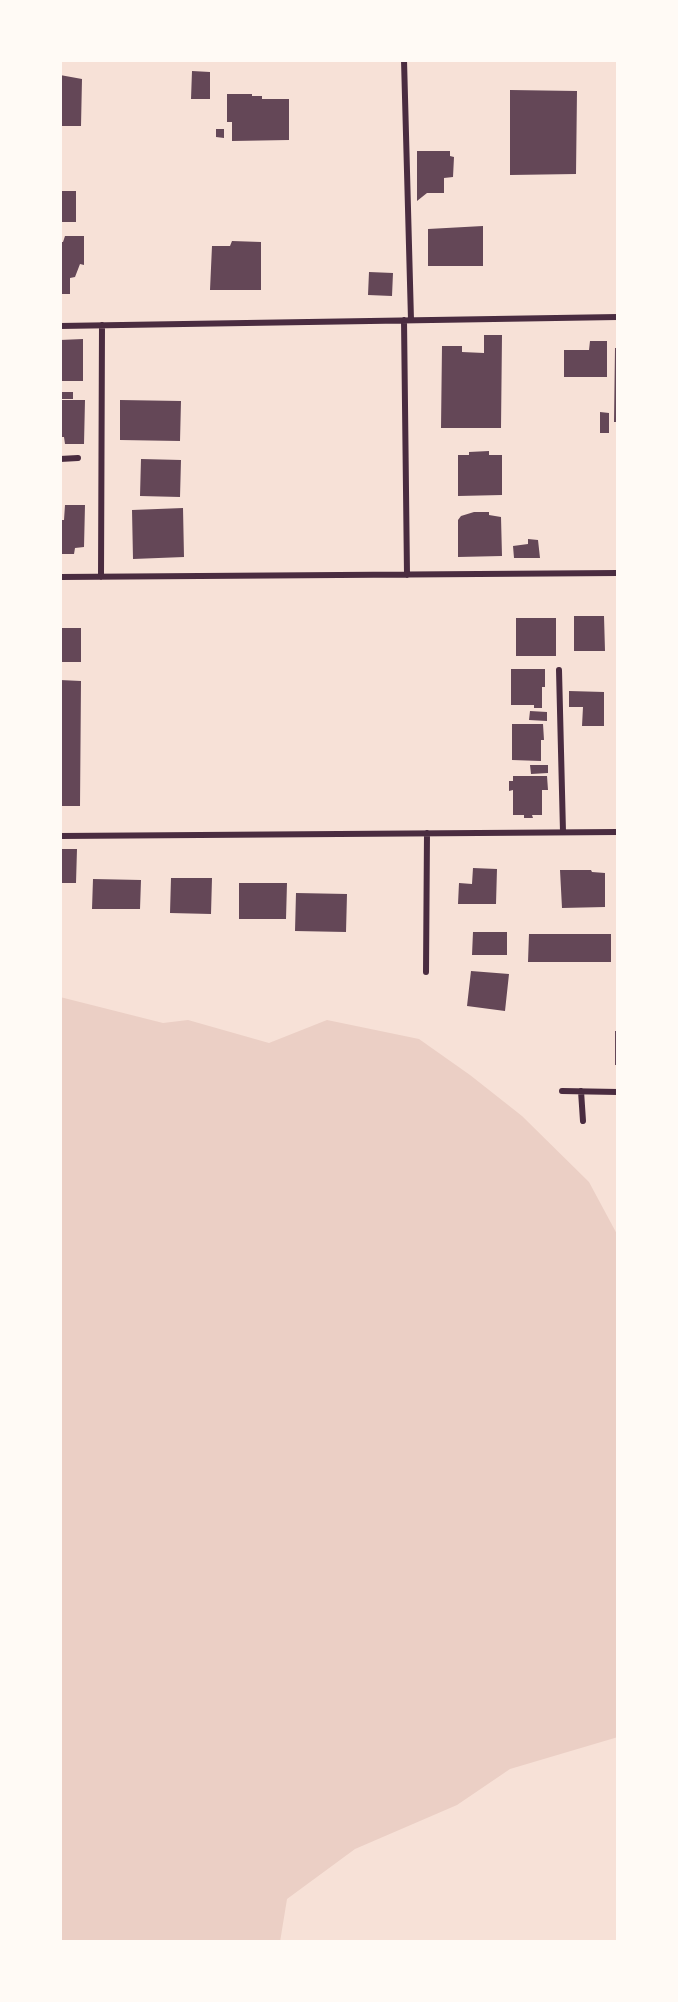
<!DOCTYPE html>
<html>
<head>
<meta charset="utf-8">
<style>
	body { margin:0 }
	#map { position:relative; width:678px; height:2002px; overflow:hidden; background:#f7e1d7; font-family:"Noto Sans",sans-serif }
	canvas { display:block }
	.frame { position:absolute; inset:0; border:62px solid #fffaf5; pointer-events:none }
</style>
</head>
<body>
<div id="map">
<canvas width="678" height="2002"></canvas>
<div class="frame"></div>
</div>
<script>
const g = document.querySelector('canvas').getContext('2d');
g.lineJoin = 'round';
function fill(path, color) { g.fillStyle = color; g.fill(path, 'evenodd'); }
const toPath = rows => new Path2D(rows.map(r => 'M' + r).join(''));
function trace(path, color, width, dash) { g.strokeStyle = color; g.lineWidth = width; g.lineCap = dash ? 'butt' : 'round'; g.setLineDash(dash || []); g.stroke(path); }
const green = toPath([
	[60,997,163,1023,188,1020,269,1043,327,1020,419,1039,470,1075,522,1116,589,1182,618,1236,618,1737,510,1769,457,1805,355,1849,287,1899,280,1942,60,1942]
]);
const building = toPath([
	[192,71,210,72,210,99,191,99],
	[60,75,82,79,81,126,60,126],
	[510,90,577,91,576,174,510,175],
	[227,94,252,94,252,96,262,96,262,99,289,99,289,140,232,141,232,122,227,122],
	[216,129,224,129,224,138,216,137],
	[417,151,450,151,450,156,454,157,453,177,444,178,444,193,427,193,417,201],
	[60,191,76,191,76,222,60,222],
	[483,226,483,266,428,266,428,229],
	[65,236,84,236,84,265,80,264,75,277,70,278,70,294,60,294,60,242,63,242],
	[232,241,261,242,261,290,210,290,212,246,230,246],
	[369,272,393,273,392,296,368,295],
	[484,335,502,335,501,428,441,428,442,346,462,346,462,352,484,353],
	[83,339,83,381,60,381,60,340],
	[590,341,607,341,607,377,564,377,564,350,589,350],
	[615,348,618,348,618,422,614,422],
	[60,392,73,392,73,399,60,399],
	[60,400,85,400,84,444,65,444,64,437,60,437],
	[120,400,181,401,180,441,120,440],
	[600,412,609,413,609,433,600,433],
	[489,451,489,455,502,455,502,495,458,496,458,455,469,455,469,452],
	[141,459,181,460,180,497,140,496],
	[65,505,85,505,84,547,75,548,74,554,60,554,60,520,64,520],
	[183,508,184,557,133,559,132,510],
	[474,512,489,512,489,515,501,517,502,556,458,557,458,520,461,516],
	[528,539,538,540,540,558,514,558,513,546,528,544],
	[574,616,604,616,605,651,574,651],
	[516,618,556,618,556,656,516,656],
	[60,628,81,628,81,662,60,662],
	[511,669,545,669,545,687,542,687,542,708,534,708,534,705,511,705],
	[60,680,81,681,80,806,60,806],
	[569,691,604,692,604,726,582,726,583,707,569,707],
	[530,711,547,712,547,721,529,720],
	[512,724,543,724,544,740,541,740,541,761,512,760],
	[530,765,548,765,548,773,531,774],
	[513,776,547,776,548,790,542,790,542,815,532,815,533,818,524,818,524,815,513,815,513,790,509,791,509,781,513,781],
	[60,849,77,849,76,883,60,883],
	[473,868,497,869,496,904,458,904,459,883,472,884],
	[560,870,591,870,592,872,605,873,605,907,562,908],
	[171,878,212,878,211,914,170,913],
	[93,879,141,880,140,909,92,909],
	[239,883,287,883,286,919,239,919],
	[296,893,347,894,346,932,295,931],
	[473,932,507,932,507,955,472,955],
	[529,934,611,934,611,962,528,962],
	[471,971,509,974,505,1011,467,1006],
	[615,1031,618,1031,618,1065,615,1065]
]);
const minor = toPath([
	[404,60,411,320],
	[404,320,407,575],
	[60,326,618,317],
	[60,459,78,458],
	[60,577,618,573],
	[101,577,102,325],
	[559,670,563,832],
	[60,836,618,832],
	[426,972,427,833],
	[562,1091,618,1092],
	[581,1091,583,1121]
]);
fill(green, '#ebcfc5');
fill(building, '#644757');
trace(minor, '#4a2c40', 6);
</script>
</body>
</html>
